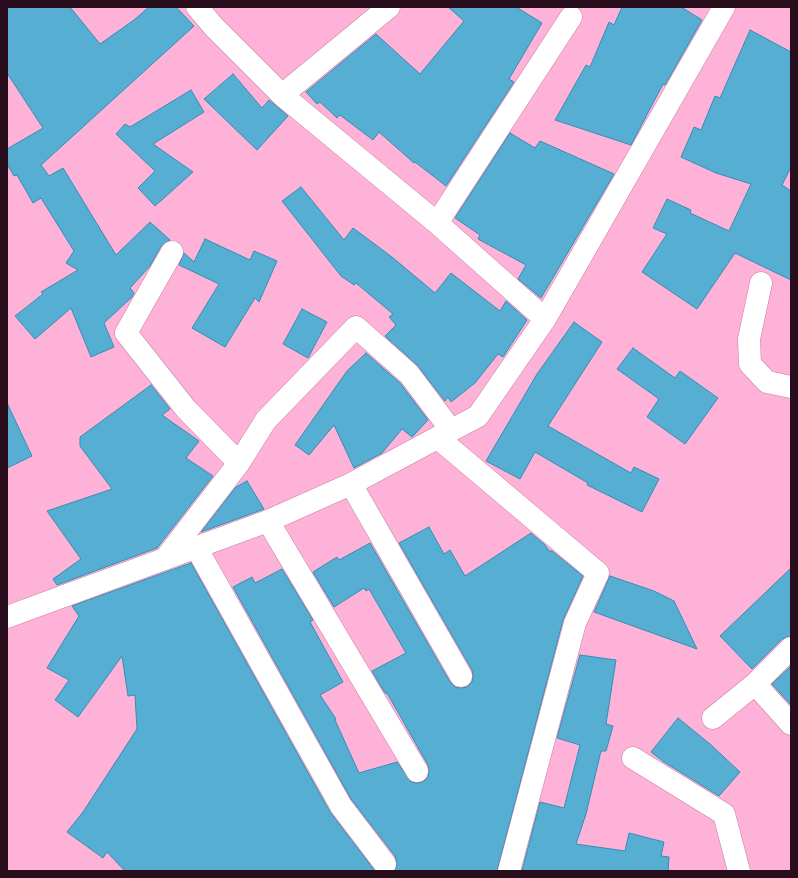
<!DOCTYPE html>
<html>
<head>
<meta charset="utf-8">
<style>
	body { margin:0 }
	#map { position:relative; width:798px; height:878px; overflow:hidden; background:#feb2d8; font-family:Arial,sans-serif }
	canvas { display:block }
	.frame { position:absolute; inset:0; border:8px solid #280d1c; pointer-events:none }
</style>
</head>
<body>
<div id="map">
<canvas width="798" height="878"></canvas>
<div class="frame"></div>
</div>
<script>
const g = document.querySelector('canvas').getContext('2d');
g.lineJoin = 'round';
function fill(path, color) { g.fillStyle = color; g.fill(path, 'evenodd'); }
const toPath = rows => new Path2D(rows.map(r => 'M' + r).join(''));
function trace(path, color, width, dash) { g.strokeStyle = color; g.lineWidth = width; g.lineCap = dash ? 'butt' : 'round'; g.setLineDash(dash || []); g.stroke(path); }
const building = toPath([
	[7,7,70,7,100,44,134,20,149,7,176,7,194,26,41,165,49,176,63,168,116,255,150,222,170,240,161,246,150,266,130,288,134,293,132,297,104,323,114,347,91,357,71,308,35,339,15,316,43,294,41,292,78,270,66,263,74,251,41,198,33,203,17,175,14,176,7,164,7,149,43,128,7,73,7,7],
	[448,7,516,7,542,23,509,79,514,82,446,186,415,162,414,163,379,132,373,140,340,115,337,118,320,102,317,104,306,92,376,34,420,74,464,21,448,7],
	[622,7,681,7,702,20,665,85,663,84,631,145,555,120,586,65,590,67,609,22,614,25,622,7],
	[750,30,791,52,791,167,782,185,791,191,791,280,735,253,697,309,642,272,667,234,653,228,667,199,691,210,690,213,729,231,751,184,716,173,681,157,694,127,701,130,715,96,720,98,750,30],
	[233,74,262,108,269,100,288,116,257,150,204,99,233,74],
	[191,90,204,112,153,144,193,172,155,206,138,188,155,171,116,134,125,124,130,127,191,90],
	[510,133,535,148,540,141,614,174,541,298,518,279,526,265,478,239,480,235,455,218,510,133],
	[301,187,344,240,353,228,392,257,435,293,451,273,500,311,506,301,527,320,503,357,498,354,475,383,451,402,448,397,445,401,417,365,385,336,396,325,389,317,393,314,356,283,354,285,341,276,282,201,301,187],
	[205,239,250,260,254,251,277,261,259,302,255,298,225,347,192,328,219,284,179,265,184,253,194,262,205,239],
	[302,309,327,322,308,358,283,344,302,309],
	[574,322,602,342,548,426,631,473,634,467,659,479,642,512,587,485,588,483,535,452,520,479,486,461,537,374,574,322],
	[633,348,675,378,680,371,718,398,685,444,647,417,659,399,617,369,633,348],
	[366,353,400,383,428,420,413,436,412,437,402,429,382,453,354,468,334,425,309,455,295,445,347,371,366,353],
	[151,385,170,409,162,415,199,441,186,458,213,476,157,548,57,585,53,579,81,559,47,511,112,489,80,446,80,437,151,385],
	[7,403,32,456,7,468,7,403],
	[247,481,264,509,201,532,236,487,247,481],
	[429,527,444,554,450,550,465,576,531,533,545,545,549,551,552,551,583,576,563,620,497,871,395,871,397,863,395,856,351,799,233,587,252,577,255,583,282,569,313,620,310,622,343,682,320,695,336,719,335,720,359,773,397,762,411,782,417,783,423,782,428,777,429,770,428,765,387,693,385,693,372,671,406,653,369,589,366,591,364,588,334,607,313,572,337,557,339,560,370,543,450,682,455,687,461,688,467,687,472,682,473,676,472,670,399,543,429,527],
	[191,563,330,812,375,871,125,871,107,852,103,858,67,832,83,812,137,729,135,695,128,696,122,656,78,717,55,700,69,680,47,668,79,616,72,606,191,563],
	[791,568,791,636,782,639,752,669,720,636,791,568],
	[610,576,654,591,674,601,697,649,594,612,610,576],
	[580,655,616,660,606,724,613,726,606,751,601,751,586,814,576,844,625,851,629,833,664,842,661,856,669,857,668,871,522,871,540,802,564,808,580,745,557,738,580,655],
	[791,666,791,705,772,684,791,666],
	[678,718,710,744,740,772,719,796,664,762,651,752,678,718]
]);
const street = toPath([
	[197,7,214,27,282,95,437,223,545,319],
	[282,95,389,7],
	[437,223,571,17],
	[172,252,126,333,186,409,239,463],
	[761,283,749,339,750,364,767,382,791,387],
	[438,438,598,573,575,623,509,871],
	[351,484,461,676],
	[268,521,417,771],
	[196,547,341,806,385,864],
	[165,559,239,463,266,420,356,327,409,374,451,430],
	[7,617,268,521,351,484,478,416,545,319,724,7],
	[755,684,791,724],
	[713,718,755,684,791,648],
	[633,758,724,814,739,871]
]);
fill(building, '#56aed3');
trace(building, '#328eb2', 1);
trace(street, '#c77fa4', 23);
trace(street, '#fff', 22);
</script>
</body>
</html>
